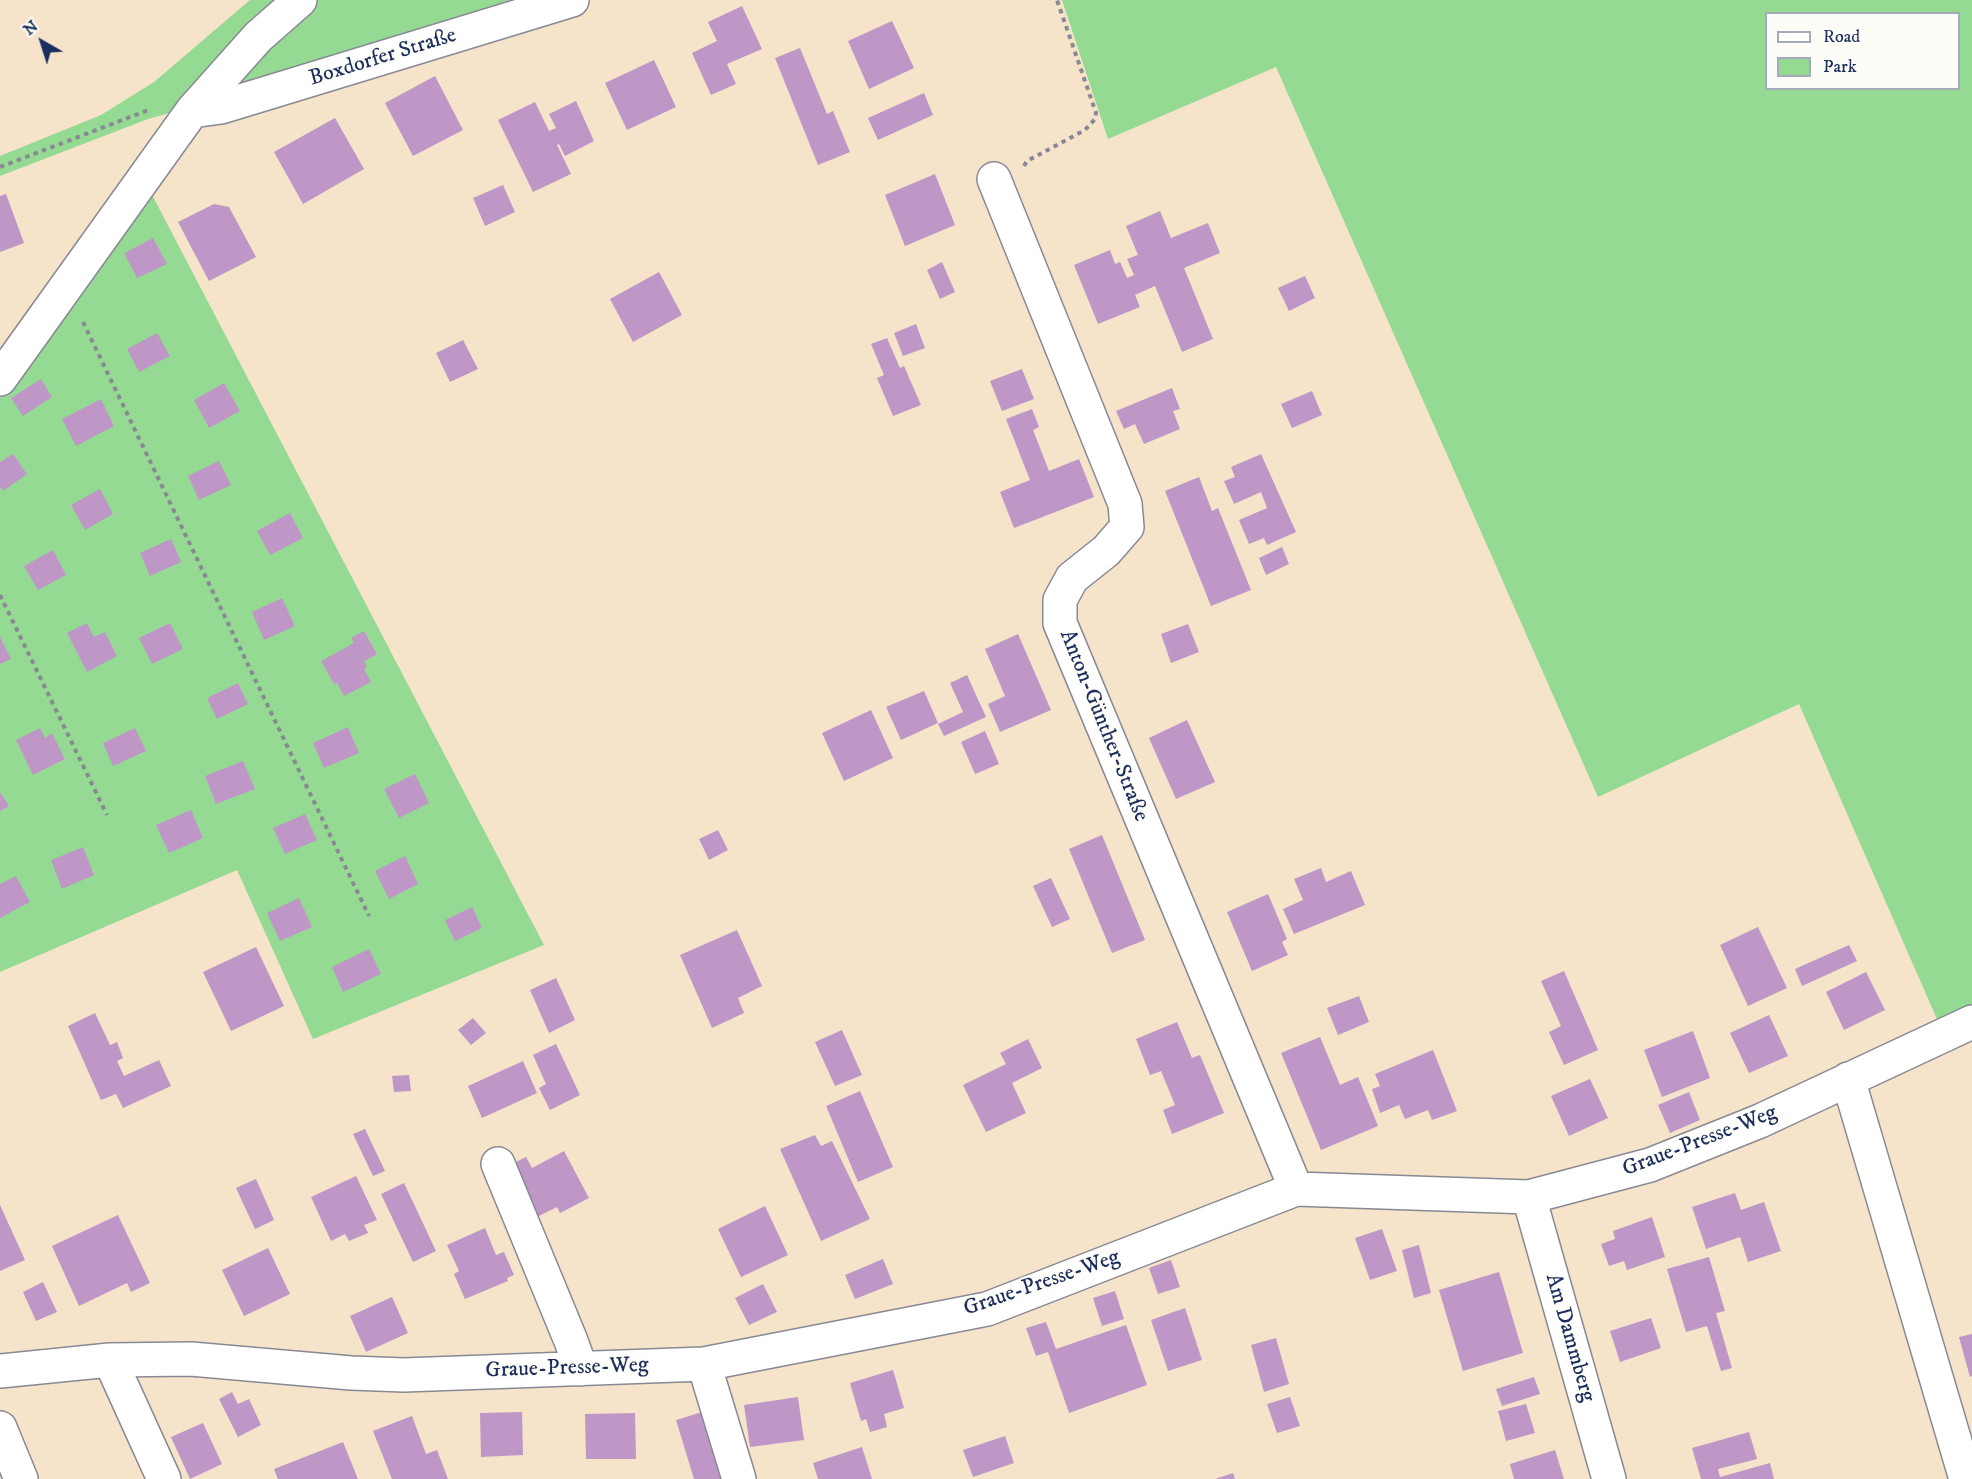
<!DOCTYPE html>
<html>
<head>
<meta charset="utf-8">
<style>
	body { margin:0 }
	#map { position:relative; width:1972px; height:1479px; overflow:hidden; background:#f5e3ca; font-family:"IM FELL DW Pica",serif }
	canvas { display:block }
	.legend { position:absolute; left:1765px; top:12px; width:195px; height:78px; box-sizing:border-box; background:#fdfcf7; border:2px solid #a3aaba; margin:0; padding:8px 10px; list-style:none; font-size:18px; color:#1b2f5e }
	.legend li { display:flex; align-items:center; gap:12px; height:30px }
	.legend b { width:30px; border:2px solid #a3aaba }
	.north { position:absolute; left:12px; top:12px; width:60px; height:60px; -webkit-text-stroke:4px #fdfcf7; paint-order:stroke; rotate:321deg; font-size:16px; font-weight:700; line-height:24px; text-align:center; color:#1b2f5e }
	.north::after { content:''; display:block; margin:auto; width:21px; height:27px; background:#1b2f5e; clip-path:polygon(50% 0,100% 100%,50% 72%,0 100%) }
</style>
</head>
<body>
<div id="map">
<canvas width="1972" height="1479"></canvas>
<ul class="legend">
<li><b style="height:8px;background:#fff"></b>Road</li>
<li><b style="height:16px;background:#94da93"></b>Park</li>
</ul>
<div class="north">N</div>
</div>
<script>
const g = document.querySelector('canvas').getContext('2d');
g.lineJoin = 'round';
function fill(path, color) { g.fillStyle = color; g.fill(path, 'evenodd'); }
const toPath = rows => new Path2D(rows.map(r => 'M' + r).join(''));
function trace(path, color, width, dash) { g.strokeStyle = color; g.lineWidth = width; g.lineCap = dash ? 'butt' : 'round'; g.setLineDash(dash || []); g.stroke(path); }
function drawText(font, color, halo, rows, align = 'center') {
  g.font = font + ' "IM FELL DW Pica",serif'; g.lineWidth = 4.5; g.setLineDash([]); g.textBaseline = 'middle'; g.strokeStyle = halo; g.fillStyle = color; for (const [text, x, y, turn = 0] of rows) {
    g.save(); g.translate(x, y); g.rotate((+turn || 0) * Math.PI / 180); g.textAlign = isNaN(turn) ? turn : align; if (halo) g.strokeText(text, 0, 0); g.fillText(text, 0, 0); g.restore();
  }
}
const green = toPath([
	[250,0,550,0,553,6,148,119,0,176,0,156,101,115,154,82],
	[1062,0,1972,0,1972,1031,1947,1042,1799,704,1598,797,1276,67,1108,139],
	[1766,14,1958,14,1958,88,1766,88],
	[150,191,544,945,313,1039,237,870,0,972,0,398]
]);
const building = toPath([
	[742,6,762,49,727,64,736,84,711,95,692,53,717,41,708,22],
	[892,21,914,68,869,89,848,41],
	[800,48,827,114,833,111,850,152,818,165,775,58],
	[654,60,676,107,627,130,605,83],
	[435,76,463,130,413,156,385,103],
	[924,93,933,115,878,140,868,118],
	[576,101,594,141,565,156,559,144,557,145,571,174,533,192,498,120,535,102,549,131,556,128,549,114],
	[335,118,364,169,303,204,274,152],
	[935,174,955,225,905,246,885,195],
	[503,185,515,212,485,226,473,198],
	[6,194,24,243,0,252,0,196],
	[214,204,229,207,256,257,209,281,178,222],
	[1160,211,1171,238,1208,223,1220,253,1184,268,1213,339,1182,352,1155,286,1135,295,1140,307,1098,324,1074,265,1110,250,1115,264,1120,262,1127,278,1134,275,1127,259,1138,255,1126,226],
	[153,238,167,264,137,278,124,253],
	[942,262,955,292,940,299,927,270],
	[659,272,682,315,633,342,610,299],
	[1305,276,1315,298,1289,311,1278,288],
	[916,324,925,348,903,356,894,333],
	[157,333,170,356,139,372,127,349],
	[887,338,900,368,904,366,921,405,893,416,877,378,884,375,871,344],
	[463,340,478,369,450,382,436,353],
	[1022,369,1034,399,1002,411,990,381],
	[41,379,52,397,23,416,11,398],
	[224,383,240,411,209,428,194,400],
	[1172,388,1180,409,1173,411,1180,429,1144,444,1135,424,1124,429,1116,411],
	[1312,391,1322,415,1292,428,1281,404],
	[101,399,114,426,76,446,62,419],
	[1032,409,1039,427,1033,430,1049,471,1079,459,1094,497,1014,528,1000,492,1030,480,1006,419],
	[13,454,27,474,3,491,0,487,0,462],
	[1261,454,1296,532,1267,545,1264,538,1249,544,1239,520,1267,508,1261,492,1234,504,1224,481,1235,477,1231,467],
	[219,461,231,485,199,500,188,476],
	[1199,477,1212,511,1218,508,1251,590,1211,606,1165,491],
	[100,489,113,514,85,530,71,505],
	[290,513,303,538,270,555,257,531],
	[171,539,181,562,150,576,140,553],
	[1282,547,1289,564,1266,575,1259,558],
	[53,550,66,575,38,590,24,566],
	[282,598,295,626,264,640,252,612],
	[87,623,94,637,105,632,117,656,87,672,67,633],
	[170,623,183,649,152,664,139,638],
	[1188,624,1199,652,1171,663,1161,634],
	[364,631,377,654,364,661,367,667,364,669,371,682,344,696,337,683,334,684,321,661,354,643,351,638],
	[1018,634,1051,710,1000,732,988,704,1005,696,985,649],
	[0,637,11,659,0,664],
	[967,675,986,717,944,736,938,724,963,712,950,683],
	[238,683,248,704,217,719,207,698],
	[924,691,938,723,901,740,886,707],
	[871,710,893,758,844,781,822,733],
	[1187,720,1215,782,1176,799,1149,738],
	[348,727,359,753,324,768,313,743],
	[40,728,45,738,52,733,65,759,33,775,16,740],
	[135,728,146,751,113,766,103,743],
	[985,731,999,764,975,774,961,742],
	[243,761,255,789,216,804,205,776],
	[415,774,429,803,399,818,384,789],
	[0,792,9,806,0,811],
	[191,810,203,838,169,853,156,825],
	[305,814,317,840,285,854,273,828],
	[718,830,728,850,709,860,699,839],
	[1102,835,1145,940,1112,953,1069,849],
	[83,847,94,875,62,889,51,860],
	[405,856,418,884,389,899,375,871],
	[1321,868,1326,882,1351,871,1365,905,1294,934,1283,909,1303,900,1294,879],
	[16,876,30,902,0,918,0,884],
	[1051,878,1070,919,1052,927,1033,886],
	[1268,894,1287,939,1282,942,1288,955,1252,971,1227,912],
	[299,898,312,927,280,941,267,913],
	[472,907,482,928,455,941,445,920],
	[1758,927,1787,988,1748,1006,1720,945],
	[737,930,762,986,738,998,744,1013,712,1028,680,955],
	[1849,945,1857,961,1802,986,1795,969],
	[256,947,284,1006,231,1031,203,972],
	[369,949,381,974,343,992,332,967],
	[1564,971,1598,1050,1564,1065,1549,1032,1561,1026,1541,981],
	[1866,972,1885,1010,1844,1030,1826,992],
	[556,978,575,1020,549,1033,530,990],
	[1359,996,1369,1022,1338,1035,1327,1008],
	[95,1013,110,1045,117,1042,123,1058,117,1061,124,1076,159,1060,171,1086,123,1108,116,1094,101,1100,68,1026],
	[1769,1015,1788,1056,1749,1073,1730,1033],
	[473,1018,486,1033,471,1045,458,1030],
	[1177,1022,1192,1058,1200,1055,1224,1113,1172,1134,1163,1110,1175,1105,1161,1071,1150,1075,1136,1039],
	[842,1030,862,1075,835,1086,815,1042],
	[1693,1031,1710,1078,1662,1097,1644,1050],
	[1320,1037,1340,1085,1358,1077,1378,1126,1321,1150,1281,1053],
	[1028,1039,1042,1068,1012,1083,1026,1113,986,1132,963,1085,1006,1064,1000,1053],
	[556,1044,580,1095,550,1110,539,1088,546,1084,533,1055],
	[1433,1050,1457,1111,1432,1120,1428,1110,1405,1119,1399,1105,1380,1113,1372,1089,1380,1086,1375,1074],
	[523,1061,537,1093,482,1118,468,1086],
	[409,1075,411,1091,394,1092,392,1076],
	[1590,1079,1608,1118,1569,1136,1551,1096],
	[860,1091,893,1167,858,1182,826,1106],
	[1689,1092,1700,1120,1670,1133,1658,1105],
	[365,1129,385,1171,373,1176,353,1134],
	[815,1135,821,1146,832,1141,870,1219,821,1241,780,1149],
	[564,1151,589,1198,560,1213,557,1207,535,1218,508,1166,526,1157,532,1168],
	[356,1176,377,1220,364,1225,368,1233,349,1241,345,1234,331,1241,311,1197],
	[256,1179,274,1220,255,1229,236,1188],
	[404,1183,436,1251,413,1262,381,1194],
	[1735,1193,1741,1210,1764,1202,1781,1251,1748,1262,1740,1237,1706,1249,1692,1207],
	[0,1205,25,1260,0,1271],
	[765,1206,788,1255,741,1277,718,1229],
	[118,1215,150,1283,131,1292,127,1283,79,1306,52,1246],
	[1652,1217,1665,1257,1627,1270,1624,1261,1609,1266,1601,1244,1615,1239,1613,1231],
	[485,1228,496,1255,504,1252,514,1275,507,1278,508,1281,465,1299,454,1274,459,1271,447,1245],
	[1382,1229,1397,1271,1370,1280,1355,1238],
	[1419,1245,1431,1293,1414,1298,1402,1250],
	[268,1248,290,1294,244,1316,222,1270],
	[1709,1257,1725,1311,1716,1313,1732,1368,1721,1371,1707,1326,1686,1332,1667,1269],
	[883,1259,893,1284,855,1299,845,1275],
	[1171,1260,1180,1287,1158,1294,1149,1268],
	[1499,1272,1523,1353,1463,1371,1439,1290],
	[43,1282,57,1312,36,1321,23,1292],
	[763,1284,777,1312,749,1325,735,1298],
	[1115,1291,1124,1319,1102,1326,1093,1298],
	[392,1297,408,1333,366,1352,350,1316],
	[1185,1308,1202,1360,1168,1371,1151,1320],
	[1651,1318,1661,1348,1620,1362,1610,1331],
	[1046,1322,1056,1349,1126,1325,1147,1385,1069,1413,1048,1352,1036,1356,1026,1328],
	[1972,1334,1972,1376,1970,1377,1959,1337],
	[1276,1338,1289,1384,1264,1392,1251,1345],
	[893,1370,904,1408,884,1414,887,1427,870,1432,866,1419,861,1421,850,1383],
	[1534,1377,1540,1394,1502,1406,1496,1389],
	[232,1392,238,1404,249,1399,261,1425,238,1437,219,1399],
	[798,1397,804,1440,750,1447,744,1405],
	[1290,1397,1300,1426,1277,1433,1267,1404],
	[1526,1404,1535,1433,1506,1441,1498,1411],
	[709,1410,731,1479,694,1479,676,1420],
	[522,1412,523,1455,481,1457,480,1413],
	[635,1413,636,1459,586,1459,585,1414],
	[412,1416,426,1454,437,1450,448,1479,392,1479,373,1431],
	[203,1423,222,1464,190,1479,171,1437],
	[1749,1432,1757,1459,1718,1469,1720,1477,1770,1463,1774,1479,1701,1479,1692,1448],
	[1005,1436,1014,1463,973,1477,963,1450],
	[343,1442,358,1479,278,1479,274,1469],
	[862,1447,872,1479,818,1479,813,1463],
	[1555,1450,1564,1479,1514,1479,1510,1464],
	[1233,1473,1235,1479,1215,1479]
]);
const path = toPath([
	[1024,166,1027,161,1085,130,1095,119,1096,113,1057,0],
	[0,167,151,109],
	[83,322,369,916],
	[0,595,107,815]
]);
const minor = toPath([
	[192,111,221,107,572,0],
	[994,179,1125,504,1127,527,1106,551,1072,578,1060,600,1060,623,1296,1189],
	[0,379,192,111,258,37,300,0],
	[1848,1079,1966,1479],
	[498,1164,571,1341,581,1369],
	[1529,1197,1609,1479],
	[110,1360,164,1479],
	[704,1364,739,1479],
	[0,1371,110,1360,191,1359,351,1373,404,1375,704,1364,987,1309,1296,1189,1529,1197,1650,1165,1760,1121,1972,1022],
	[0,1428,21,1479]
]);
const streetNames = [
	["Boxdorfer Straße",383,58,-17],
	["Anton-Günther-Straße",1103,726,68],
	["Graue-Presse-Weg",1700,1142,-21],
	["Graue-Presse-Weg",1042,1284,-19],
	["Am Dammberg",1569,1338,74],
	["Graue-Presse-Weg",567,1369,-2]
];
fill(green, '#94da93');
fill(building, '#be97c7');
trace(minor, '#888994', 36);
trace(path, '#888994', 4, [4.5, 4.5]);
trace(minor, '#fff', 33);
drawText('22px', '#1b2f5e', '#fdfcf7', streetNames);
</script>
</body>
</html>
